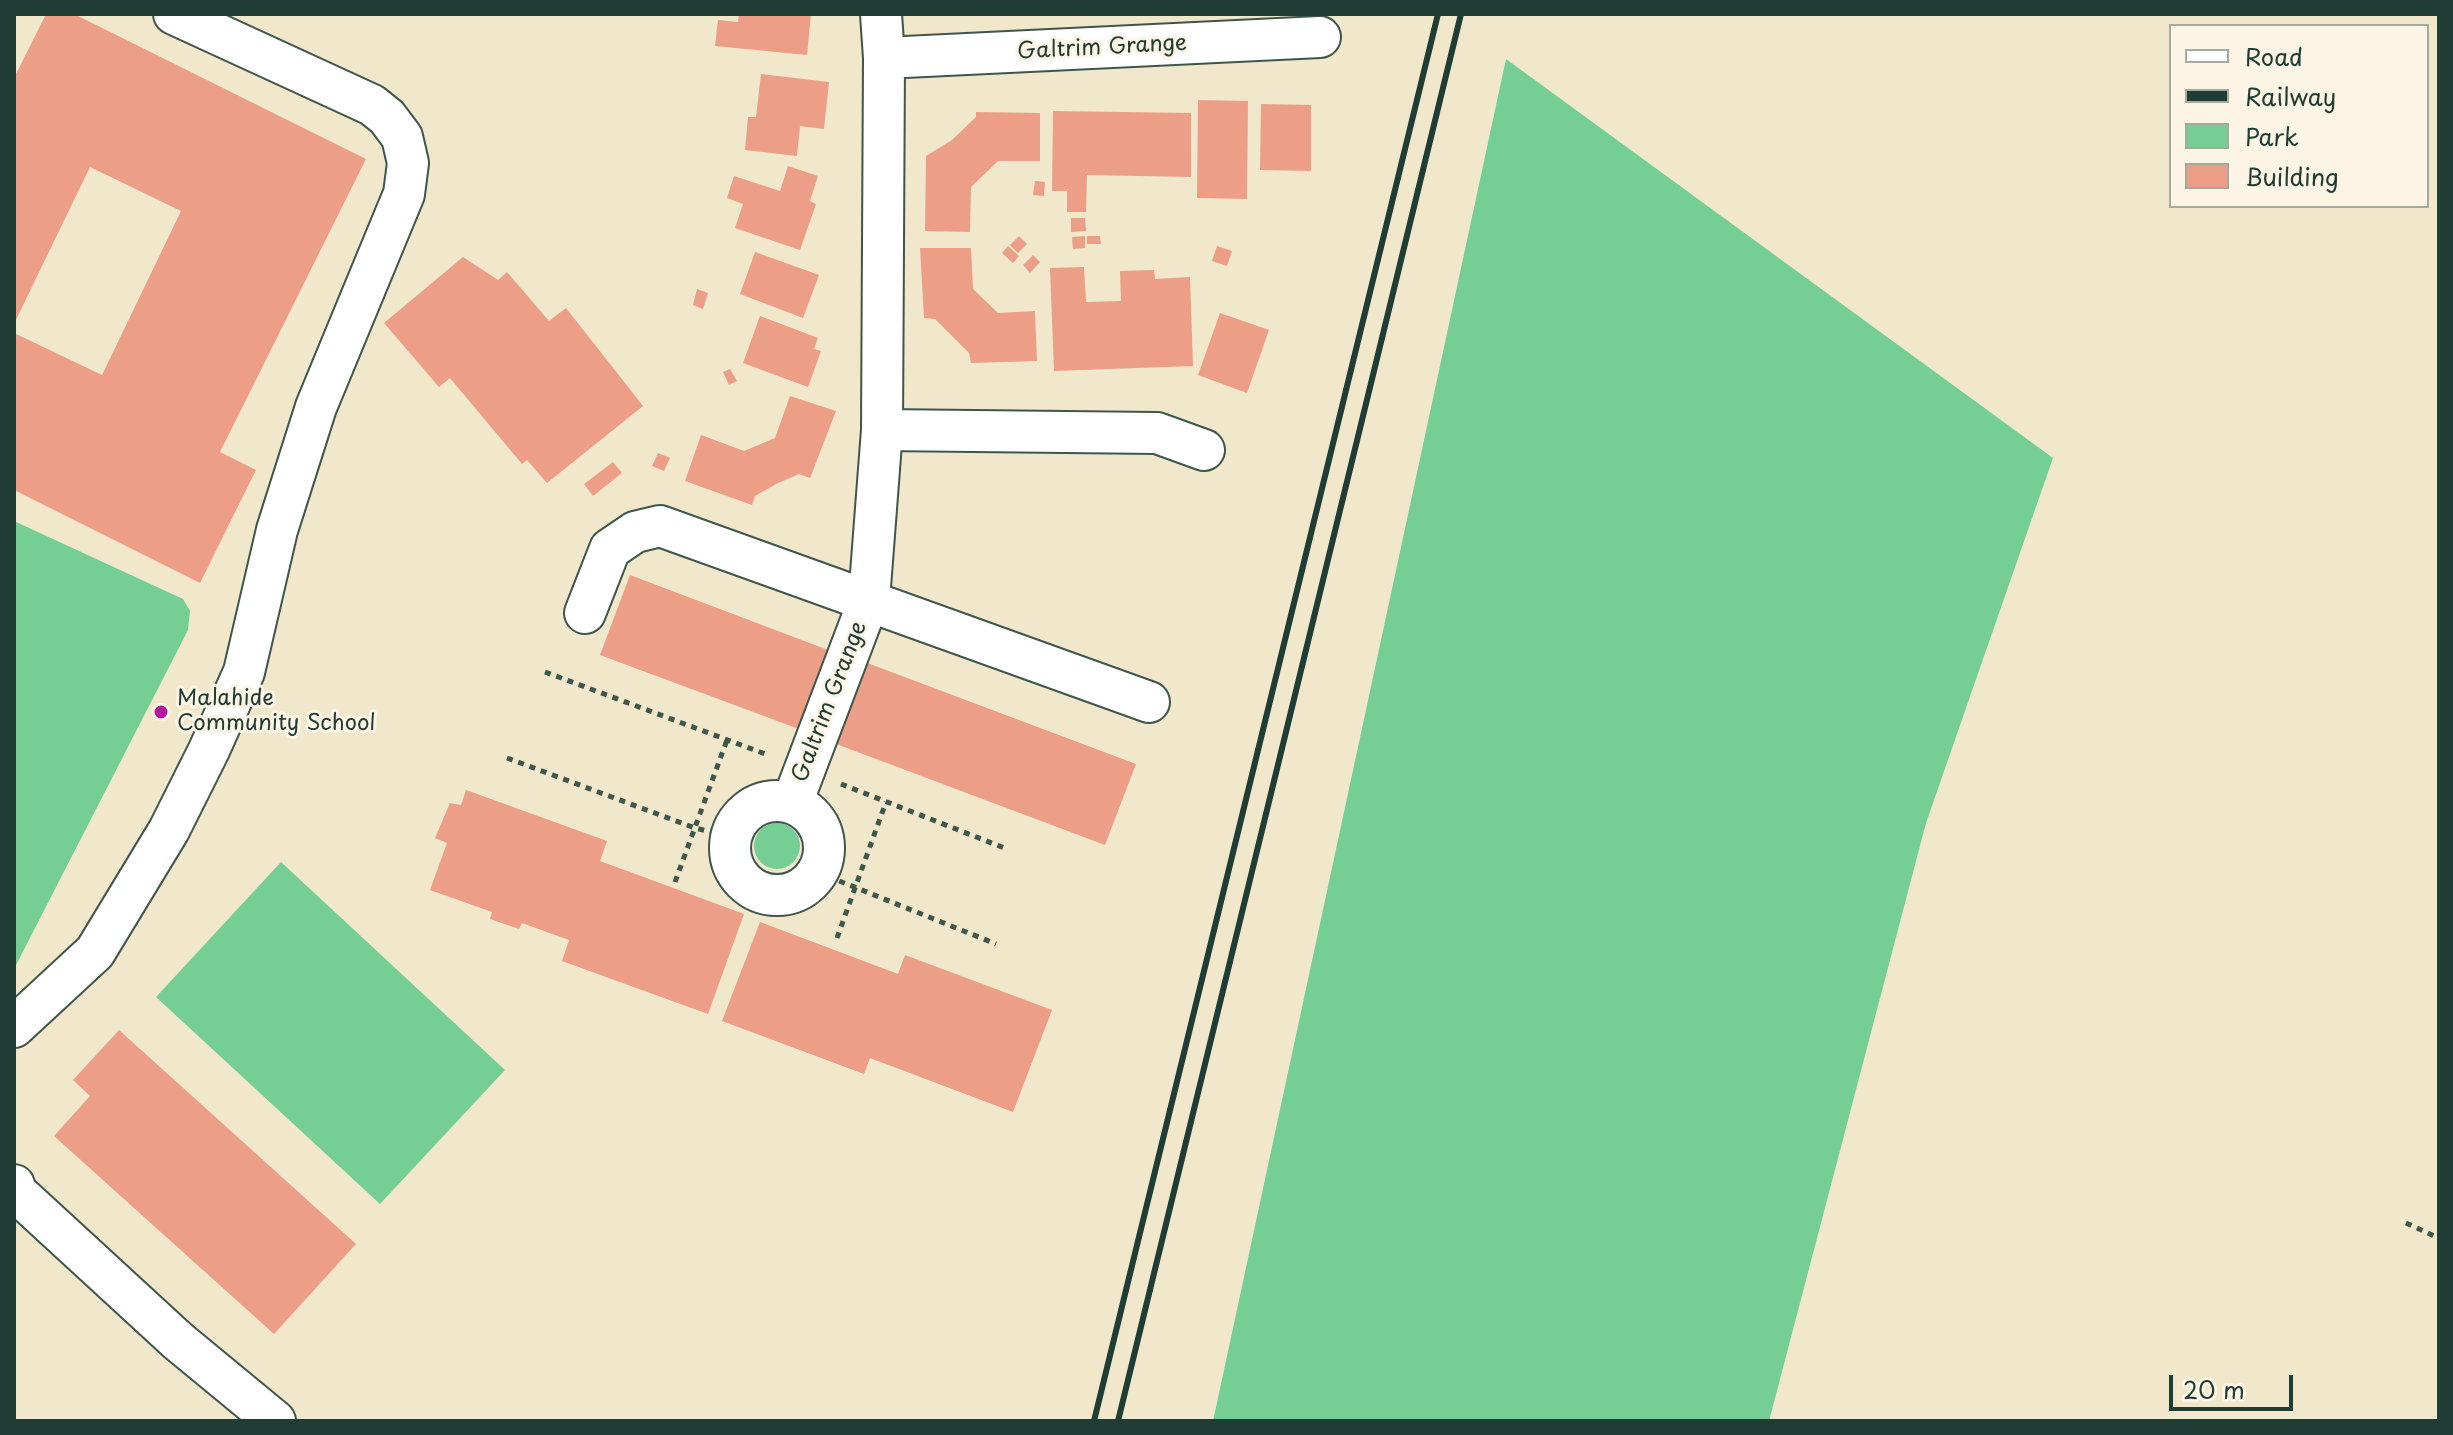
<!DOCTYPE html>
<html>
<head>
<meta charset="utf-8">
<style>
	body { margin:0 }
	#map { position:relative; width:2453px; height:1435px; overflow:hidden; background:#f1e7cb; font-family:"Playpen Sans",sans-serif }
	canvas { display:block }
	.frame { position:absolute; inset:0; border:16px solid #1f3d34; pointer-events:none }
	.legend { position:absolute; left:2169px; top:24px; width:260px; height:184px; box-sizing:border-box; background:#fcf5e5; border:2px solid #a4ab9e; margin:0; padding:10px 14px; list-style:none; font-size:24px; color:#1f3d34 }
	.legend li { display:flex; align-items:center; gap:16px; height:40px }
	.legend b { width:40px; border:2px solid #a4ab9e }
	.scale { position:absolute; left:2169px; top:1375px; width:124px; height:36px; box-sizing:border-box; border:4px solid #1f3d34; border-top:0; padding-left:10px; font-size:24px; line-height:28px; white-space:nowrap; color:#1f3d34; -webkit-text-stroke:6px #fcf5e5; paint-order:stroke }
</style>
</head>
<body>
<div id="map">
<canvas width="2453" height="1435"></canvas>
<div class="frame"></div>
<ul class="legend">
<li><b style="height:10px;background:#fff"></b>Road</li>
<li><b style="height:10px;background:#1f3d34"></b>Railway</li>
<li><b style="height:22px;background:#75cf95"></b>Park</li>
<li><b style="height:22px;background:#ec9e86"></b>Building</li>
</ul>
<div class="scale">20 m</div>
</div>
<script>
const g = document.querySelector('canvas').getContext('2d');
g.lineJoin = 'round';
function fill(path, color) { g.fillStyle = color; g.fill(path, 'evenodd'); }
const toPath = rows => new Path2D(rows.map(r => 'M' + r).join(''));
function trace(path, color, width, dash) { g.strokeStyle = color; g.lineWidth = width; g.lineCap = dash ? 'butt' : 'round'; g.setLineDash(dash || []); g.stroke(path); }
function drawText(font, color, halo, rows, align = 'center') {
  g.font = font + ' "Playpen Sans",sans-serif'; g.lineWidth = 6; g.setLineDash([]); g.textBaseline = 'middle'; g.strokeStyle = halo; g.fillStyle = color; for (const [text, x, y, turn = 0] of rows) {
    g.save(); g.translate(x, y); g.rotate((+turn || 0) * Math.PI / 180); g.textAlign = isNaN(turn) ? turn : align; if (halo) g.strokeText(text, 0, 0); g.fillText(text, 0, 0); g.restore();
  }
}
const green = toPath([
	[1506,59,2053,458,1926,823,1769,1421,1213,1421],
	[14,521,183,599,190,611,188,630,14,969],
	'754 846a23 23 0 1 1 46 0a23 23 0 1 1-46 0Z',
	[281,862,505,1070,380,1204,156,997]
]);
const building = toPath([
	[46,14,74,14,366,159,220,452,256,470,200,583,14,490,14,333,102,375,181,211,90,167,14,324,14,78],
	[739,14,811,14,807,55,715,46,718,20,738,22],
	[761,74,829,82,824,129,800,126,797,156,745,150,748,117,756,117],
	[1198,100,1248,101,1247,199,1197,198],
	[1261,104,1311,105,1311,171,1260,170],
	[1053,111,1191,113,1191,177,1087,175,1086,212,1067,212,1067,191,1052,191],
	[976,112,1040,113,1040,161,998,161,971,187,970,232,925,231,926,156,952,140,976,117],
	[788,166,818,176,810,201,816,204,800,250,735,228,743,204,727,198,734,176,780,191],
	[1035,181,1045,182,1044,196,1033,195],
	[1071,218,1085,218,1086,231,1071,232],
	[1019,236,1027,244,1018,253,1010,245],
	[1085,236,1085,248,1073,249,1072,237],
	[1087,236,1100,236,1101,244,1087,244],
	[1008,246,1019,256,1013,263,1002,253],
	[1217,246,1232,251,1227,266,1212,261],
	[920,248,971,248,973,289,998,313,1035,311,1037,361,971,363,969,353,935,319,924,318],
	[755,252,819,275,803,318,740,294],
	[1033,255,1040,262,1030,273,1023,265],
	[463,257,498,280,507,272,549,321,566,308,643,406,547,483,527,460,522,464,450,378,439,387,384,323],
	[1084,267,1086,302,1121,301,1120,271,1154,270,1155,279,1190,277,1193,366,1054,371,1050,268],
	[697,289,708,293,703,309,693,305],
	[1220,313,1269,330,1247,393,1198,375],
	[760,316,818,338,814,349,821,351,808,387,743,363],
	[730,369,737,381,729,385,723,372],
	[790,396,836,411,810,478,799,474,776,484,755,496,752,505,685,481,701,435,744,451,775,438],
	[658,453,670,458,664,471,652,466],
	[613,462,622,473,593,496,584,484],
	[630,575,836,653,807,732,600,655],
	[862,661,1136,764,1105,845,831,742],
	[466,790,607,841,600,861,744,914,708,1014,562,961,569,940,522,923,519,929,490,919,492,912,430,890,447,843,435,838,450,803,461,805],
	[760,922,898,974,905,955,1052,1010,1013,1112,870,1058,864,1074,722,1021],
	[119,1030,356,1244,274,1334,54,1136,90,1096,73,1080]
]);
const path = toPath([
	[545,672,768,755],
	[507,758,695,828,732,837],
	[841,784,1007,849],
	[817,872,996,944],
	[675,882,727,740],
	[837,938,886,802],
	[2406,1223,2439,1238]
]);
const minor = toPath([
	[884,58,1320,37],
	[882,430,1157,433,1204,450],
	[585,613,610,549,635,532,660,526,1149,702],
	'730 848a47 47 0 1 1 94 0a47 47 0 1 1-94 0Z',
	[792,803,869,600,882,430,884,58,881,14],
	[14,1027,95,952,169,830,209,750,244,672,277,530,316,407,404,194,408,163,402,137,387,117,372,105,174,14],
	[14,1185,16,1192,178,1341,275,1421]
]);
const rail = toPath([
	[1094,1421,1438,14],
	[1118,1421,1461,14]
]);
const markers = [
	[161,712,8,"#b5179e"]
];
const streetNames = [
	["Galtrim Grange",1102,48,-3],
	["Galtrim Grange",830,702,-69]
];
const poiNames = [
	["Malahide",177,699],
	["Community School",177,724]
];
fill(green, '#75cf95');
fill(building, '#ec9e86');
trace(minor, '#3e564b', 44);
trace(path, '#3e564b', 5, [6, 6]);
trace(minor, '#fff', 40);
trace(rail, '#1f3d34', 6);
for (const [x, y, r, color] of markers) { const dot = new Path2D(); dot.arc(x, y, r, 0, 2 * Math.PI); g.fillStyle = color; g.fill(dot); trace(dot, '#fcf5e5', 3); }
drawText('22px', '#1f3d34', '#fcf5e5', streetNames);
drawText('22px', '#1f3d34', '#fcf5e5', poiNames, 'left');
</script>
</body>
</html>
